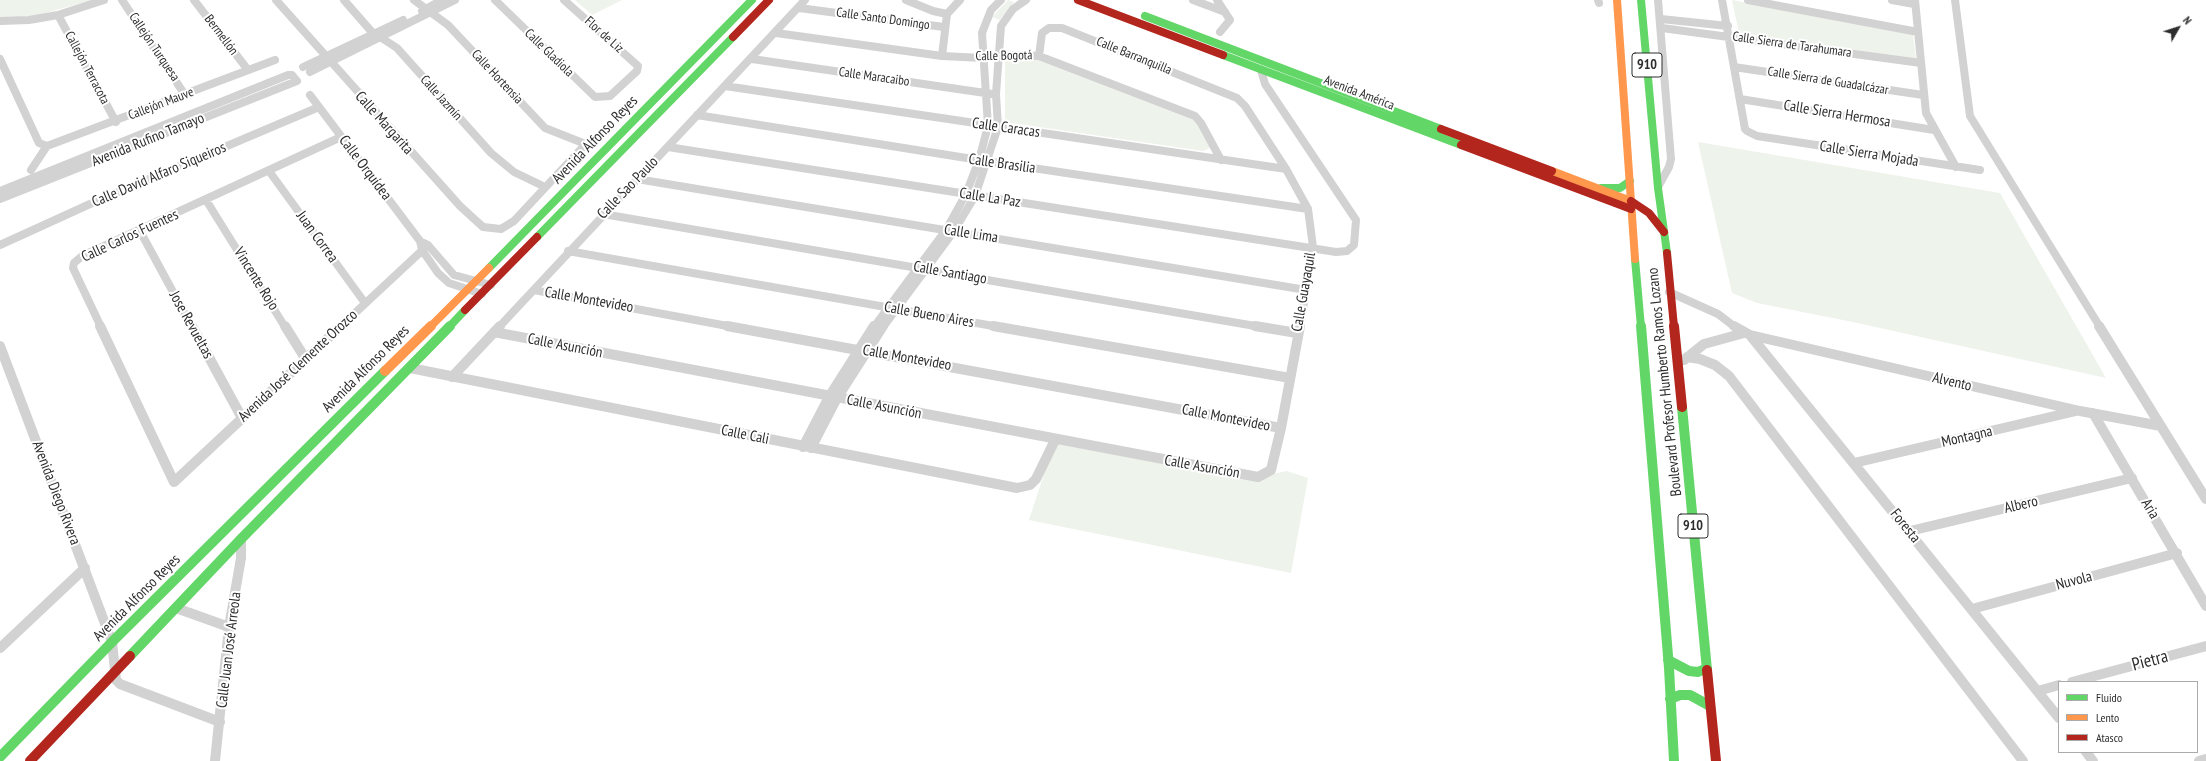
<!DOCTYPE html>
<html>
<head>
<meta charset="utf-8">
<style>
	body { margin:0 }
	#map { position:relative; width:2206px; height:761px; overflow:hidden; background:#fff; font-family:"PT Sans Narrow",sans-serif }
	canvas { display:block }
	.legend { position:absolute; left:2058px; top:681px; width:140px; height:72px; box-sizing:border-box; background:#fff; border:1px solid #ababab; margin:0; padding:5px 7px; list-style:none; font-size:12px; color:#2d2d2d }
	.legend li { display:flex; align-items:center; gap:8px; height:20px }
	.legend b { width:20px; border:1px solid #ababab }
	.north { position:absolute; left:2158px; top:8px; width:40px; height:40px; -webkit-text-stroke:3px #fff; paint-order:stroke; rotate:51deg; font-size:11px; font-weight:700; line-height:16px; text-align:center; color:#2d2d2d }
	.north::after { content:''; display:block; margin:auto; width:14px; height:18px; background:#2d2d2d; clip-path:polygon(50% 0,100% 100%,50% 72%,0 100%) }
</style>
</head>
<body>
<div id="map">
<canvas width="2206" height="761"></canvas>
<ul class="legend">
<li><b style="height:5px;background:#63d668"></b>Fluido</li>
<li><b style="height:5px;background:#ff974d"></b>Lento</li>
<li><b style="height:5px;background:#b3261e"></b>Atasco</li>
</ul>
<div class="north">N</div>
</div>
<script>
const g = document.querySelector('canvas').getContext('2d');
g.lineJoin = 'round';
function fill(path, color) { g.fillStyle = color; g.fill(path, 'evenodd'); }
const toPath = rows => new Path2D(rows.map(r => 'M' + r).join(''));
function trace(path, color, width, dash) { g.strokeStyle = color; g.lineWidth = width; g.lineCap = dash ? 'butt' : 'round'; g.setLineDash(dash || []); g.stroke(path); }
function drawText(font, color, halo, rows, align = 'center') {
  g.font = font + ' "PT Sans Narrow",sans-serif'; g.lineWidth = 4; g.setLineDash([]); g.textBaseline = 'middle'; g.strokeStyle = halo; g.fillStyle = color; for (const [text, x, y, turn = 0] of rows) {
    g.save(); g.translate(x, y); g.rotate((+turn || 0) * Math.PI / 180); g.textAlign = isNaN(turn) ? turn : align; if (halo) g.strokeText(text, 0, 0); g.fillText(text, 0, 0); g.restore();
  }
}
const green = toPath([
	[0,0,93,0,38,15,10,18,0,17],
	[575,0,622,0,592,15],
	[1008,0,1014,2,1000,20,992,17],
	[1732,0,1913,34,1916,59,1739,33],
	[1005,57,1032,57,1194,118,1212,147,1203,151,1005,122],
	[1698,142,2000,193,2106,378,1853,322,1757,303,1732,293],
	[1055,440,1258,477,1287,471,1308,478,1291,573,1029,520]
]);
const streetFar1 = toPath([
	[122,0,185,95],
	[194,0,248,70],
	[276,0,460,206,483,227,501,229,514,221,583,147,583,143,545,128,448,25,414,0],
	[344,0,371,31,397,48,491,153,514,172,545,187],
	[495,0,595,97,610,96,637,71,638,66,564,0],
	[906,0,933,11,947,14],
	[1193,0,1225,12],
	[1217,0,1230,20,1220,32],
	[1598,0,1599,3],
	[1658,0,1671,159,1669,167,1658,187],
	[1722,0,1745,129,1747,131,1757,136,1980,170],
	[1748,0,1918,32],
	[1892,0,1914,4],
	[1915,0,1926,113,1956,167],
	[1955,0,1970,116,2100,327],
	[799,8,944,27],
	[422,11,442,0],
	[58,15,116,122],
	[1661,19,1728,26],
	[0,21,29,20,58,15,104,0],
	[1662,28,1921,63],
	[776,33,942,56,983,58,1017,55,1039,56,1195,116,1201,123,1221,160],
	[942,56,947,14,960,0],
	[1039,56,1042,33,1049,28,1062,28,1237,98,1245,106,1286,169,1308,209,1313,247,1300,327],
	[0,59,39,143,47,146,275,60],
	[752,59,992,94],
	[303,67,403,20],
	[1734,67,1923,95],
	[310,72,455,0],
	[725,86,1286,169],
	[310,95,420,241,422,250,438,273,449,283,482,294],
	[1740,99,1934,130],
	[697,115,979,160,1308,209],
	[668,147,1336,252,1347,251,1354,245,1356,220,1265,84,1261,70],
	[31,170,47,146],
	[269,171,365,303],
	[637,179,1306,290],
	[0,191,288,75,292,75,297,81,0,199],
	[206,200,285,327],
	[603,214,1261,327],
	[140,231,192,327],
	[424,243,428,245,454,275,491,285],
	[0,245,90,204,319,107],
	[568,251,999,327],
	[534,290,733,327],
	[1669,292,1718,314,1735,327],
	[101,327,73,268,74,263,82,256,341,137],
	[340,327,428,245],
	[499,327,805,0],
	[874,327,946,230,966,194,979,160,988,126,982,33,991,10,1001,0],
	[883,327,954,231,975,196,998,127,996,94,1001,26,1013,9,1026,0]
]);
const street = toPath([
	[100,326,174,482,341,326],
	[192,326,242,418],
	[285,326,305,358],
	[727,326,1281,428],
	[993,326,1290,378],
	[1255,326,1297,333],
	[1734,326,1750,335,2080,411,2161,426],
	[2099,326,2206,499],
	[494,332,1258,477,1271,470,1281,428,1300,326],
	[1750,335,2059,718],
	[0,346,112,642,116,680,120,684,220,722],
	[1687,357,1700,359,1715,365,1729,376,2023,761],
	[1684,360,1704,344,1744,333],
	[410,368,1017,488,1030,485,1036,479,1055,440],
	[452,377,500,326],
	[2093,413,2206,606],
	[803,447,829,397,874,326],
	[811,448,837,398,883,326],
	[1854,463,2076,411],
	[1910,531,2132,478],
	[176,608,229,627],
	[1972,609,2177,553],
	[0,648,85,568],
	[2072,682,2206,646],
	[2038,691,2059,685],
	[2086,752,2093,761],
	[215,761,229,627,241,558,241,539],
	[2199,761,2206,759]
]);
const fastFar1 = toPath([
	[1641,0,1658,188,1667,253],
	[1145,16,1441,129],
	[1223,55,1461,145],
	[1601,188,1620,188,1630,181],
	[537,237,733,37],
	[1635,259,1641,327],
	[489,268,752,0],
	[449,327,465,310]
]);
const fast = toPath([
	[1641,326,1669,668,1674,761],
	[1682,407,1707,670],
	[130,656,241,539,450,326],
	[1668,660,1689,671,1698,672,1707,668],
	[1670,699,1680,695,1690,695,1710,706],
	[0,757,112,642,385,371]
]);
const slowFar1 = toPath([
	[1617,0,1635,259],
	[1552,171,1631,201],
	[430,327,489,268]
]);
const slow = toPath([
	[385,371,431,326]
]);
const jamFar1 = toPath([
	[1078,0,1223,55],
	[733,37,769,0],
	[1441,129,1552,171],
	[1461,145,1631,209],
	[1631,201,1649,213,1664,232],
	[1667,253,1674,327],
	[465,310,537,237]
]);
const jam = toPath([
	[1674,326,1682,407],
	[1707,670,1716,761],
	[30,761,130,656]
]);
const farStreetnames = [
	["Calle Santo Domingo",883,19,8],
	["Bermellón",221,35,53],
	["Flor de Liz",604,35,42],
	["Calle Sierra de Tarahumara",1792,45,8],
	["Callejón Turquesa",154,47,56],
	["Calle Gladiola",549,53,44],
	["Calle Bogotá",1004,56,-1],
	["Calle Barranquilla",1134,56,22],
	["Callejón Terracota",87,68,62],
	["Calle Hortensia",497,77,47],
	["Calle Maracaibo",874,77,8],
	["Calle Sierra de Guadalcázar",1828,81,9],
	["Avenida América",1359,93,21],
	["Calle Jazmín",441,98,48],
	["Callejón Mauve",161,104,-21]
];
const shields = [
	[1647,65,30],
	[1693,526,30]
];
const shieldNames = [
	["910",1647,65],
	["910",1693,526]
];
const streetNames = [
	["Calle Sierra Hermosa",1837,114,9],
	["Calle Margarita",384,123,48],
	["Calle Caracas",1006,128,8],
	["Avenida Rufino Tamayo",148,140,-22],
	["Avenida Alfonso Reyes",595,140,-46],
	["Calle Sierra Mojada",1869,154,9],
	["Calle Brasilia",1002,164,8],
	["Calle Orquídea",365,168,53],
	["Calle David Alfaro Siqueiros",159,175,-23],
	["Calle Sao Paulo",628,188,-46],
	["Calle La Paz",990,198,9],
	["Calle Lima",971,234,9],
	["Calle Carlos Fuentes",130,236,-25],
	["Juan Correa",317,237,54],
	["Calle Santiago",950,273,10],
	["Vincente Rojo",256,279,58],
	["Calle Guayaquil",1304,292,-80],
	["Calle Montevideo",589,300,10],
	["Calle Bueno Aires",929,315,10],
	["Jose Revueltas",191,325,61],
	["Calle Asunción",565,346,11],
	["Calle Montevideo",907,358,10],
	["Avenida José Clemente Orozco",298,366,-43],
	["Avenida Alfonso Reyes",366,369,-45],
	["Boulevard Profesor Humberto Ramos Lozano",1665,382,-96],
	["Alvento",1952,382,13],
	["Calle Asunción",884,407,11],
	["Calle Montevideo",1226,418,11],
	["Calle Cali",745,435,11],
	["Montagna",1967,437,-13],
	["Calle Asunción",1202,467,10],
	["Avenida Diego Rivera",56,493,69],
	["Albero",2021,505,-13],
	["Aria",2150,509,59],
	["Foresta",1905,526,51],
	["Nuvola",2074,581,-15],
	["Avenida Alfonso Reyes",137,598,-45],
	["Calle Juan José Arreola",229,650,-83]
];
const nearStreetnames = [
	["Pietra",2150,661,-15]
];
fill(green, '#eef3eb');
trace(streetFar1, '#d2d2d2', 8);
trace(street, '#d2d2d2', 10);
trace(fastFar1, '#63d668', 8);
trace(fast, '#63d668', 10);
trace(slowFar1, '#ff974d', 8);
trace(slow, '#ff974d', 10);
trace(jamFar1, '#b3261e', 8);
trace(jam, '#b3261e', 10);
drawText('13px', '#2d2d2d', '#fff', farStreetnames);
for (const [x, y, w] of shields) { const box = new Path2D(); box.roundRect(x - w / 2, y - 12, w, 24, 3); g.fillStyle = '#fff'; g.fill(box); trace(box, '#2d2d2d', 1); }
drawText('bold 14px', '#2d2d2d', null, shieldNames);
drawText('15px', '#2d2d2d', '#fff', streetNames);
drawText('18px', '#2d2d2d', '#fff', nearStreetnames);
</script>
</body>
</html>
